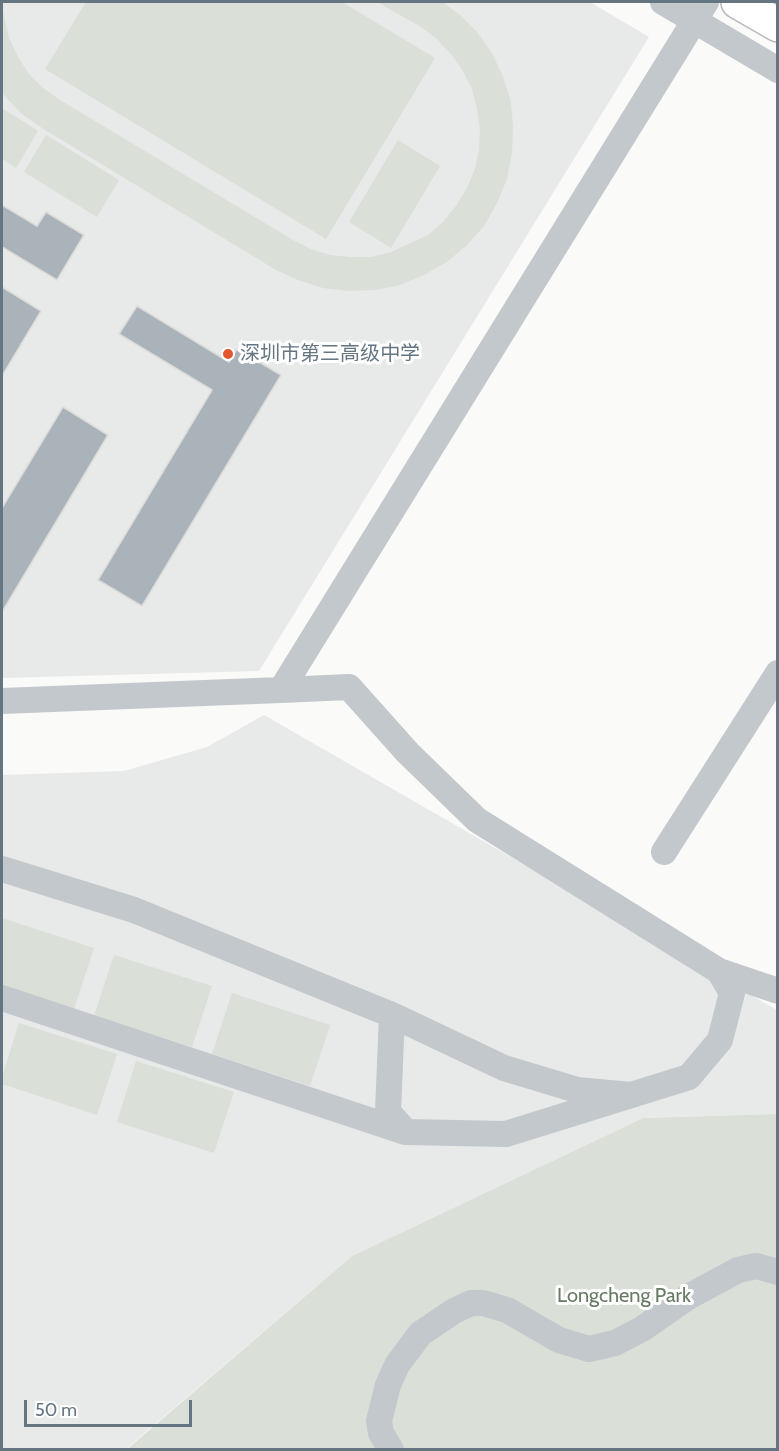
<!DOCTYPE html>
<html>
<head>
<meta charset="utf-8">
<style>
	body { margin:0 }
	#map { position:relative; width:779px; height:1451px; overflow:hidden; background:#fafaf8; font-family:Cabin,sans-serif }
	canvas { display:block }
	.frame { position:absolute; inset:0; border:3px solid #657683; pointer-events:none }
	.scale { position:absolute; left:24px; top:1400px; width:168px; height:27px; box-sizing:border-box; border:3px solid #657683; border-top:0; padding-left:8px; font-size:18px; line-height:21px; white-space:nowrap; color:#657683; -webkit-text-stroke:4px #fff; paint-order:stroke }
</style>
</head>
<body>
<div id="map">
<canvas width="779" height="1451"></canvas>
<div class="frame"></div>
<div class="scale">50 m</div>
</div>
<script>
const g = document.querySelector('canvas').getContext('2d');
g.lineJoin = 'round';
function fill(path, color) { g.fillStyle = color; g.fill(path, 'evenodd'); }
const toPath = rows => new Path2D(rows.map(r => 'M' + r).join(''));
function trace(path, color, width, dash) { g.strokeStyle = color; g.lineWidth = width; g.lineCap = dash ? 'butt' : 'round'; g.setLineDash(dash || []); g.stroke(path); }
function drawText(font, color, halo, rows, align = 'center') {
  g.font = font + ' Cabin,"Noto Sans SC",sans-serif'; g.lineWidth = 6; g.setLineDash([]); g.textBaseline = 'middle'; g.strokeStyle = halo; g.fillStyle = color; for (const [text, x, y, turn = 0] of rows) {
    g.save(); g.translate(x, y); g.rotate((+turn || 0) * Math.PI / 180); g.textAlign = isNaN(turn) ? turn : align; if (halo) g.strokeText(text, 0, 0); g.fillText(text, 0, 0); g.restore();
  }
}
const built = toPath([
	[2,2,590,2,649,37,259,671,2,678],
	[264,715,777,1010,777,1114,643,1118,352,1256,126,1449,2,1449,2,775,124,771,207,747]
]);
const green = toPath([
	[86,2,342,2,435,58,326,239,45,69],
	[377,2,442,2,459,14,477,32,492,53,503,77,511,102,513,127,512,153,507,179,497,203,484,226,467,245,447,262,424,275,400,285,375,290,349,291,323,288,298,280,276,270,42,128,22,114,2,93,2,7,9,38,18,57,29,74,43,88,60,100,293,240,311,249,330,255,351,257,371,257,391,252,428,235,443,222,456,206,467,188,475,169,479,149,480,129,477,109,472,89,463,71,451,54,437,39,421,27],
	[2,108,38,131,16,168,2,159],
	[46,135,119,180,97,217,24,172],
	[398,140,440,166,391,248,349,222],
	[2,918,94,948,74,1009,2,986],
	[114,955,212,986,192,1047,94,1016],
	[232,993,330,1025,310,1086,212,1054],
	[19,1023,117,1054,97,1115,2,1084,2,1077],
	[136,1061,234,1092,214,1153,117,1122],
	[777,1114,777,1449,126,1450,352,1256,643,1118]
]);
const building = toPath([
	[2,205,37,226,46,212,84,235,57,280,2,247,2,205],
	[2,287,41,311,2,376,2,287],
	[137,306,229,362,237,349,281,375,142,606,98,580,212,390,119,334,137,306],
	[63,407,108,435,2,612,2,508,63,407]
]);
const minor = toPath([
	[663,2,778,70],
	[281,690,349,687,408,753,477,820,719,971,778,991],
	[2,701,281,690,706,2],
	[664,852,778,673],
	[2,869,134,910,392,1015,504,1068,577,1090,631,1095],
	[2,998,405,1132],
	[392,1015,388,1112,406,1132,506,1134,689,1077,720,1040,732,993,719,971],
	[391,1450,381,1433,379,1421,388,1385,397,1365,420,1334,454,1311,471,1303,483,1303,507,1310,559,1340,589,1349,615,1343,642,1329,688,1297,738,1270,756,1266,778,1272]
]);
const major = toPath([
	[738,2,778,25]
]);
const markers = [
	[228,354,6,"#e4572e"]
];
const poiNames = [
	["深圳市第三高级中学",240,354]
];
const parkNames = [
	["Longcheng Park",624,1296]
];
fill(built, '#e8e9e9');
fill(green, '#dadfd7');
fill(building, '#aab3b9');
trace(building, '#dcdcda', 1.5);
trace(major, '#b5babe', 36);
trace(minor, '#c3c8cc', 26);
trace(major, '#fff', 33);
for (const [x, y, r, color] of markers) { const dot = new Path2D(); dot.arc(x, y, r, 0, 2 * Math.PI); g.fillStyle = color; g.fill(dot); trace(dot, '#fff', 2); }
drawText('20px', '#657683', '#fff', poiNames, 'left');
drawText('20px', '#687a64', '#fff', parkNames);
</script>
</body>
</html>
